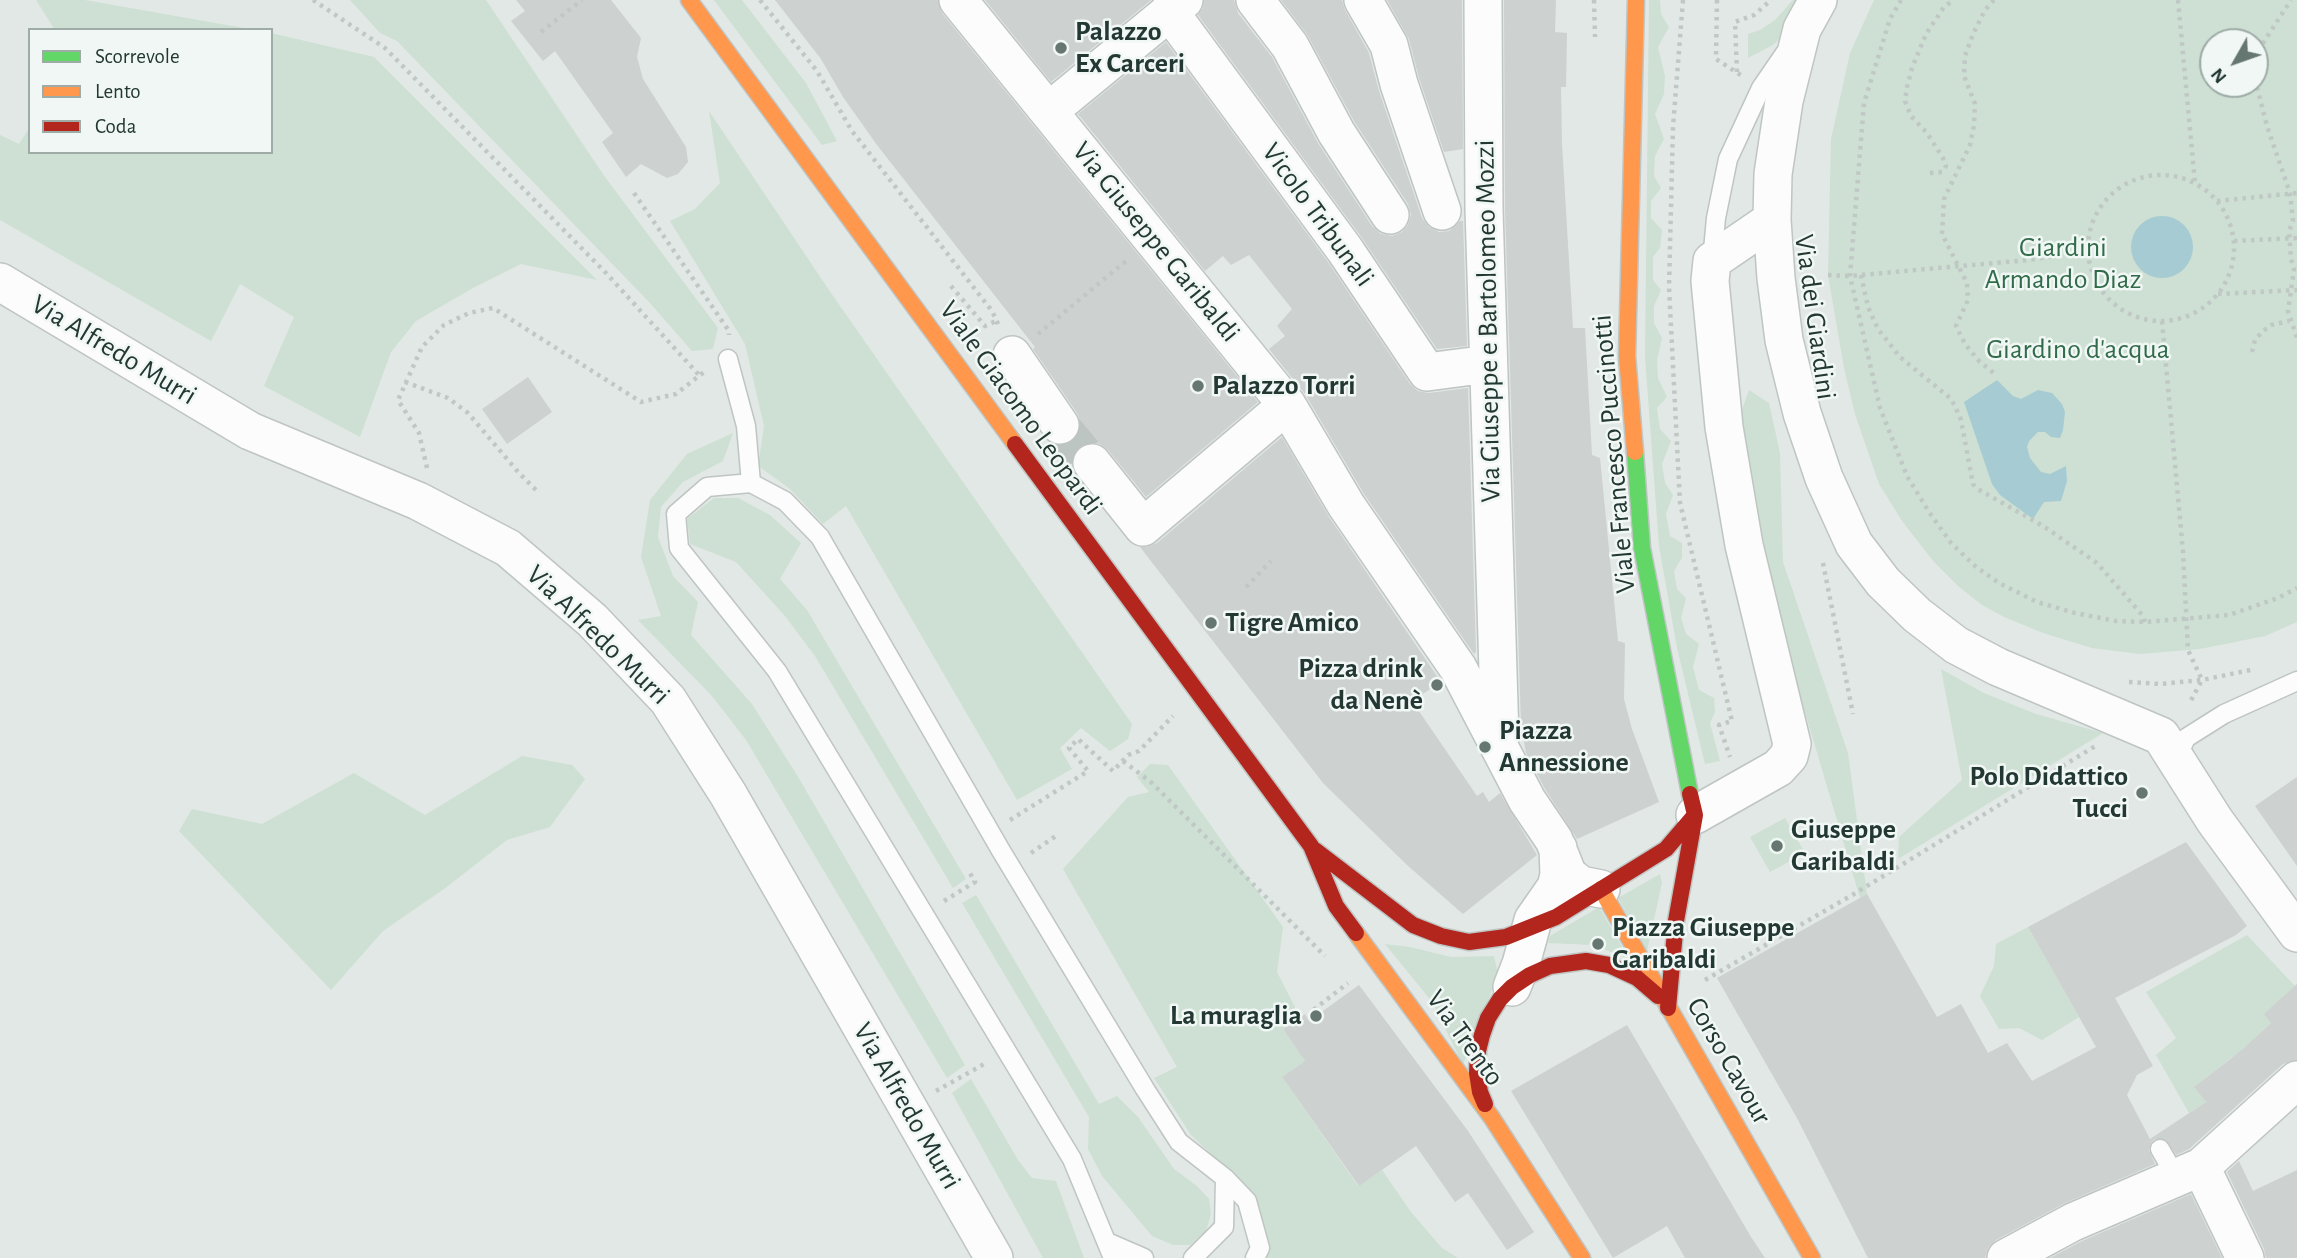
<!DOCTYPE html>
<html>
<head>
<meta charset="utf-8">
<style>
	body { margin:0 }
	#map { position:relative; width:2297px; height:1258px; overflow:hidden; background:#e2e8e5; font-family:"Alegreya Sans",sans-serif }
	canvas { display:block }
	.legend { position:absolute; left:28px; top:28px; width:245px; height:126px; box-sizing:border-box; background:#f0f7f4; border:2px solid #9eaba7; margin:0; padding:9px 12px; list-style:none; font-size:21px; color:#233833 }
	.legend li { display:flex; align-items:center; gap:14px; height:35px }
	.legend b { width:35px; border:2px solid #9eaba7 }
	.north { position:absolute; left:2199px; top:28px; width:70px; height:70px; box-sizing:border-box; background:#f0f7f4; border:2px solid #9eaba7; border-radius:50%; rotate:230deg; font-size:19px; font-weight:700; line-height:28px; text-align:center; color:#233833 }
	.north::after { content:''; display:block; margin:auto; width:24px; height:32px; background:#667671; clip-path:polygon(50% 0,100% 100%,50% 72%,0 100%) }
</style>
</head>
<body>
<div id="map">
<canvas width="2297" height="1258"></canvas>
<ul class="legend">
<li><b style="height:9px;background:#63d668"></b>Scorrevole</li>
<li><b style="height:9px;background:#ff974d"></b>Lento</li>
<li><b style="height:9px;background:#b3261e"></b>Coda</li>
</ul>
<div class="north">N</div>
</div>
<script>
const g = document.querySelector('canvas').getContext('2d');
g.lineJoin = 'round';
function fill(path, color) { g.fillStyle = color; g.fill(path, 'evenodd'); }
const toPath = rows => new Path2D(rows.map(r => 'M' + r).join(''));
function trace(path, color, width, dash) { g.strokeStyle = color; g.lineWidth = width; g.lineCap = dash ? 'butt' : 'round'; g.setLineDash(dash || []); g.stroke(path); }
function drawText(font, color, halo, rows, align = 'center') {
  g.font = font + ' "Alegreya Sans",sans-serif'; g.lineWidth = 5; g.setLineDash([]); g.textBaseline = 'middle'; g.strokeStyle = halo; g.fillStyle = color; for (const [text, x, y, turn = 0] of rows) {
    g.save(); g.translate(x, y); g.rotate((+turn || 0) * Math.PI / 180); g.textAlign = isNaN(turn) ? turn : align; if (halo) g.strokeText(text, 0, 0); g.fillText(text, 0, 0); g.restore();
  }
}
const green = toPath([
	[36,0,85,0,255,30,55,30],
	[350,0,486,0,605,177,718,328,713,349,692,351,649,302,397,41,380,33],
	[714,0,742,0,806,83,837,141,822,145],
	[1649,0,1660,0,1661,14,1669,27,1658,47,1665,76,1664,94,1655,114,1664,139,1655,156,1654,176,1661,188,1651,201,1651,218,1662,230,1660,248,1653,257,1653,280,1661,290,1654,306,1654,323,1662,338,1657,360,1658,378,1667,397,1657,408,1660,429,1671,441,1662,464,1665,483,1673,495,1666,514,1670,536,1682,543,1682,558,1674,571,1677,589,1686,598,1681,618,1686,634,1699,644,1693,667,1699,690,1714,698,1715,712,1710,723,1720,761,1705,764,1677,648,1659,546,1645,357],
	[1793,0,1808,0,1789,30,1773,45,1748,58,1748,34,1760,30,1775,20],
	[1874,0,2297,0,2297,622,2265,636,2200,649,2140,654,2092,648,2043,633,2004,617,1982,605,1958,586,1934,562,1902,521,1879,484,1855,414,1844,368,1828,275,1831,139,1850,53],
	[2213,42,2255,42,2255,84,2213,84],
	[271,33,374,57,597,280,521,264,473,288,416,321,391,352,360,437,264,386,294,317,240,284,211,341,0,220,0,135,19,144,30,127,30,152,271,152],
	[709,111,831,293,1132,724,1128,739,1110,751,1081,728,1060,748,1072,769,1017,800,846,506,823,524,789,488,758,466,764,426,745,344,670,221,695,209,720,183],
	[1749,390,1769,403,1780,453,1783,562,1848,753,1867,894,1860,898,1792,668,1737,424],
	[733,433,723,461,683,482,661,507,658,537,673,576,698,602,691,635,752,704,800,780,965,1065,947,1078,746,740,712,696,638,620,661,616,641,557,650,500,687,454],
	[714,498,738,498,770,515,801,543,780,579,807,610,966,879,953,888,815,656,785,616,736,562,690,544,687,519],
	[1941,669,1984,693,2036,714,2103,733,1898,859,1899,837,1962,780],
	[522,756,572,765,585,779,550,827,507,840,444,889,383,931,331,990,179,831,192,809,262,824,354,773,425,815],
	[1150,764,1168,765,1283,927,1277,972,1295,1007,1283,1029,1305,1061,1282,1077,1358,1186,1382,1170,1411,1212,1442,1248,1458,1258,1265,1258,1268,1249,1256,1196,1191,1135,1154,1078,1177,1067,1063,869,1128,797,1149,792,1137,777],
	[1785,818,1805,853,1770,872,1750,837],
	[1660,874,1662,883,1647,951,1618,898],
	[976,895,1099,1104,1117,1096,1138,1117,1174,1169,1197,1186,1209,1199,1211,1214,1206,1231,1190,1245,1173,1245,1152,1236,1102,1176,1088,1149,1089,1117,962,903],
	[1599,907,1629,959,1593,945,1548,943,1550,936],
	[2028,927,2079,1017,2042,1040,2019,1028,1999,1029,1980,996,1994,966,1996,944],
	[2247,935,2295,986,2271,1023,2254,1039,2260,1045,2232,1057,2194,1087,2206,1102,2189,1113,2156,1055,2176,1038,2146,992],
	[1385,944,1410,947,1451,957,1494,956,1498,974,1463,1065,1433,1003],
	[971,1079,1018,1160,1032,1178,1056,1181,1084,1258,1043,1258,952,1093]
]);
const water = toPath([
	'2131 247a31 31 0 1 1 62 0a31 31 0 1 1-62 0Z',
	[1997,380,2013,396,2021,399,2038,390,2052,393,2062,404,2065,412,2063,430,2060,438,2051,437,2045,432,2038,432,2029,441,2027,447,2030,458,2041,472,2050,474,2066,466,2067,481,2061,501,2044,502,2033,519,2000,495,1992,484,1964,402]
]);
const building = toPath([
	[516,0,611,0,641,38,637,57,643,79,686,147,688,162,678,174,667,178,641,164,626,177,602,142,613,133,555,51,543,61,511,21,525,11],
	[775,0,938,0,942,13,1258,402,1146,497,1108,450,1100,444,1090,442,1080,446,1072,460,1061,446,1072,442,1079,433,1081,423,1077,413,1033,349,1035,347,877,145,843,97,821,59],
	[985,0,1151,0,1051,82],
	[1204,0,1234,0,1238,13,1272,57,1318,143,1372,226,1381,234,1392,236,1402,232,1408,225,1411,215,1408,204,1354,121,1308,36,1281,0,1342,0,1345,10,1369,53,1379,91,1422,218,1429,227,1439,232,1449,231,1460,221,1463,221,1467,346,1437,349,1362,238,1198,15,1203,8],
	[1387,0,1462,0,1463,149,1444,152,1419,78,1409,39],
	[1504,0,1556,0,1555,32,1567,33,1566,87,1561,87,1562,144,1573,328,1585,328,1592,455,1600,458,1618,641,1625,643,1624,699,1632,729,1659,802,1577,839,1545,789,1526,753,1521,725,1505,209],
	[1166,42,1328,262,1410,384,1418,391,1429,393,1468,388,1476,652,1474,654,1364,494,1305,394,1269,349,1285,336,1277,326,1292,309,1249,255,1231,265,1223,256,1205,271,1078,114],
	[528,377,552,412,507,444,482,409],
	[1282,437,1329,517,1441,682,1412,701,1477,796,1483,792,1489,802,1500,793,1537,855,1463,914,1407,865,1323,783,1140,547,1147,547,1157,543],
	[2297,777,2297,866,2255,806],
	[2186,842,2247,926,2236,935,2115,998,2153,1066,2137,1075,2127,1095,2150,1139,2206,1102,2194,1087,2243,1049,2271,1023,2264,1014,2297,984,2297,1060,2283,1064,2189,1149,2176,1155,2166,1140,2155,1139,2151,1143,2149,1150,2155,1164,2065,1203,1996,1240,1988,1248,1985,1258,1868,1258,1797,1118,1717,978,1867,894,1937,1017,1961,1004,1988,1053,2007,1043,2032,1081,2096,1047,2028,927],
	[1359,985,1468,1131,1534,1232,1507,1250,1468,1193,1455,1202,1416,1146,1359,1186,1282,1077,1305,1061,1283,1029,1305,1014,1309,1021],
	[1627,1025,1751,1237,1765,1258,1685,1258,1667,1226,1613,1258,1511,1091],
	[2239,1161,2253,1191,2297,1170,2297,1258,2266,1258,2264,1249,2227,1172],
	[2191,1194,2222,1258,2050,1258,2082,1241]
]);
const streetTunnel = toPath([
	[1060,425,1092,463]
]);
const path = toPath([
	[313,0,385,48,606,273,699,375],
	[760,0,817,71,852,131,992,311,999,326],
	[1594,0,1595,37],
	[1683,0,1673,127,1669,287,1680,503,1732,721,1719,725,1730,757],
	[1717,0,1716,59,1742,76],
	[1901,0,1890,19,1864,103,1850,276,1880,408,1907,476,1929,512,1951,543,1975,566,1999,583,2037,602,2075,613,2116,621,2145,622,2229,615,2278,598,2297,588],
	[1994,0,1985,10,1973,34,1965,56,1964,76,1975,104,1974,125,1970,145,1944,199,1942,234,1967,283,1968,300,1956,326,1965,344,1979,361,1995,374],
	[2178,0,2195,183],
	[541,32,582,0],
	[2255,67,2256,54,2291,0],
	[1737,72,1735,22,1754,15,1771,0],
	[2255,79,2267,126,2290,193,2293,221,2289,231,2291,259,2294,270,2288,311,2297,338],
	[1930,173,1942,172,1946,166,1943,158,1927,133,1911,116,1905,101,1907,87,1912,68,1926,34,1944,7,1954,0],
	'2088 248a73 73 0 1 1 146 0a73 73 0 1 1-146 0Z',
	[634,193,729,331,729,335],
	[2217,201,2297,193],
	[2234,241,2297,238],
	[1828,275,1850,276,2028,260,2089,251],
	[1861,275,1868,307,1878,329,1900,357,1950,398,1955,406,1961,420,1973,484,1976,488,2043,526,2097,563,2143,616,2145,622],
	[951,286,985,326,996,321],
	[2218,294,2297,290],
	[2162,321,2183,552,2188,650,2202,680,2189,704],
	[1038,334,1126,261],
	[2252,352,2255,340,2262,332,2271,325,2289,321],
	[405,382,448,398,468,413,519,473,538,492],
	[427,468,419,433,398,400,422,347,444,325,469,313,493,308,641,402,676,394,704,372],
	[1823,563,1853,714],
	[1246,587,1271,561],
	[2129,682,2160,684,2202,680,2255,669],
	[1123,761,1152,783,1325,956],
	[1010,820,1088,771,1069,748,1078,739,1113,771,1128,755,1139,751,1173,716],
	[1031,853,1056,836],
	[944,901,975,882,968,870],
	[1705,980,1854,894,2097,745],
	[1316,1016,1312,1011,1348,983],
	[936,1091,986,1063]
]);
const lane = toPath([
	[1712,261,1716,218,1728,159,1761,88,1785,53],
	[728,359,746,426,751,483],
	[2176,760,2186,738,2224,714,2297,681],
	[2160,1149,2176,1177],
	[1107,1242,1144,1258],
	[1113,1258,1072,1159,777,671,679,548,676,514,707,487,751,483,785,501,820,537,1000,849,1145,1089,1179,1142,1225,1178,1247,1201,1260,1248,1255,1258],
	[1193,1258,1224,1227,1225,1178]
]);
const street = toPath([
	[958,0,1287,405,1346,505,1458,668,1527,800,1554,840,1568,875,1581,885,1601,889],
	[1255,0,1290,46,1336,132,1390,215],
	[1363,0,1389,45,1399,84,1442,211],
	[1483,0,1484,209,1500,738],
	[1818,0,1802,29,1784,101,1773,174,1772,220,1776,278,1784,340,1802,413,1824,478,1854,544,1883,582,1917,615,1956,645,1998,667,2161,736,2215,821,2297,933],
	[1169,11,1345,250,1427,372,1488,364],
	[1049,111,1184,0],
	[0,282,250,431,418,501,508,548,592,620,668,700,728,794,994,1258],
	[1012,355,1060,425],
	[1092,463,1143,527,1287,405],
	[1695,815,1778,768,1789,756,1792,744,1744,545,1724,427,1710,281,1712,261,1772,220],
	[1512,987,1521,964,1533,920,1556,887,1559,875,1558,848],
	[2201,1167,2245,1258],
	[2006,1258,2073,1222,2201,1167,2297,1080]
]);
const fast = toPath([
	[1635,452,1642,548,1690,794]
]);
const slow = toPath([
	[689,0,1015,444],
	[1635,452,1627,356,1636,0],
	[1601,889,1812,1258],
	[1356,933,1492,1118,1582,1258]
]);
const jam = toPath([
	[1015,444,1311,846,1336,906,1356,933],
	[1315,850,1413,925,1441,936,1469,942,1506,937,1556,917,1666,849,1695,815],
	[1668,1008,1676,921,1695,815,1690,794],
	[1485,1104,1480,1092,1477,1073,1478,1051,1482,1035,1488,1018,1500,999,1512,987,1530,975,1550,966,1586,961,1609,965,1637,978,1658,996]
]);
const markers = [
	[1061,48,7,"#667671"],
	[1198,386,7,"#667671"],
	[1211,623,7,"#667671"],
	[1437,685,7,"#667671"],
	[1485,747,7,"#667671"],
	[2142,793,7,"#667671"],
	[1777,846,7,"#667671"],
	[1598,944,7,"#667671"],
	[1316,1016,7,"#667671"]
];
const poiNames = [
	["Palazzo",1075,32],
	["Ex Carceri",1075,64],
	["Palazzo Torri",1212,386],
	["Tigre Amico",1225,623],
	["Pizza drink",1423,669,"right"],
	["da Nenè",1423,701,"right"],
	["Piazza",1499,731],
	["Annessione",1499,763],
	["Polo Didattico",2128,777,"right"],
	["Tucci",2128,809,"right"],
	["Giuseppe",1791,830],
	["Garibaldi",1791,862],
	["Piazza Giuseppe",1612,928],
	["Garibaldi",1612,960],
	["La muraglia",1302,1016,"right"]
];
const streetNames = [
	["Vicolo Tribunali",1318,215,54],
	["Via Giuseppe Garibaldi",1156,242,51],
	["Via dei Giardini",1815,317,82],
	["Via Giuseppe e Bartolomeo Mozzi",1488,321,-91],
	["Via Alfredo Murri",114,350,31],
	["Viale Giacomo Leopardi",1021,408,54],
	["Viale Francesco Puccinotti",1614,454,-95],
	["Via Alfredo Murri",598,635,44],
	["Via Trento",1465,1038,54],
	["Corso Cavour",1729,1061,60],
	["Via Alfredo Murri",907,1106,60]
];
const parkNames = [
	["Giardini",2063,248],
	["Armando Diaz",2063,280],
	["Giardino d'acqua",2078,350]
];
fill(green, '#cde0d3');
fill(water, '#a6cbd2');
fill(building, '#cdd1d0');
trace(streetTunnel, '#bcc5c1', 37, [37, 18]);
trace(lane, '#bfc5c2', 21);
trace(street, '#bfc5c2', 40);
trace(fast, '#bfc5c3', 19);
trace(slow, '#bfc5c3', 19);
trace(jam, '#bfc5c3', 19);
trace(path, '#c0c8c5', 4.5, [3.5, 5]);
trace(lane, '#fbfcfb', 18);
trace(street, '#fbfcfb', 37);
trace(fast, '#63d668', 16);
trace(slow, '#ff974d', 16);
trace(jam, '#b3261e', 16);
for (const [x, y, r, color] of markers) { const dot = new Path2D(); dot.arc(x, y, r, 0, 2 * Math.PI); g.fillStyle = color; g.fill(dot); trace(dot, '#f0f7f4', 2.5); }
drawText('bold 28px', '#233833', '#f0f7f4', poiNames, 'left');
drawText('28px', '#233833', '#f0f7f4', streetNames);
drawText('28px', '#316b4a', '#f0f7f4', parkNames);
</script>
</body>
</html>
